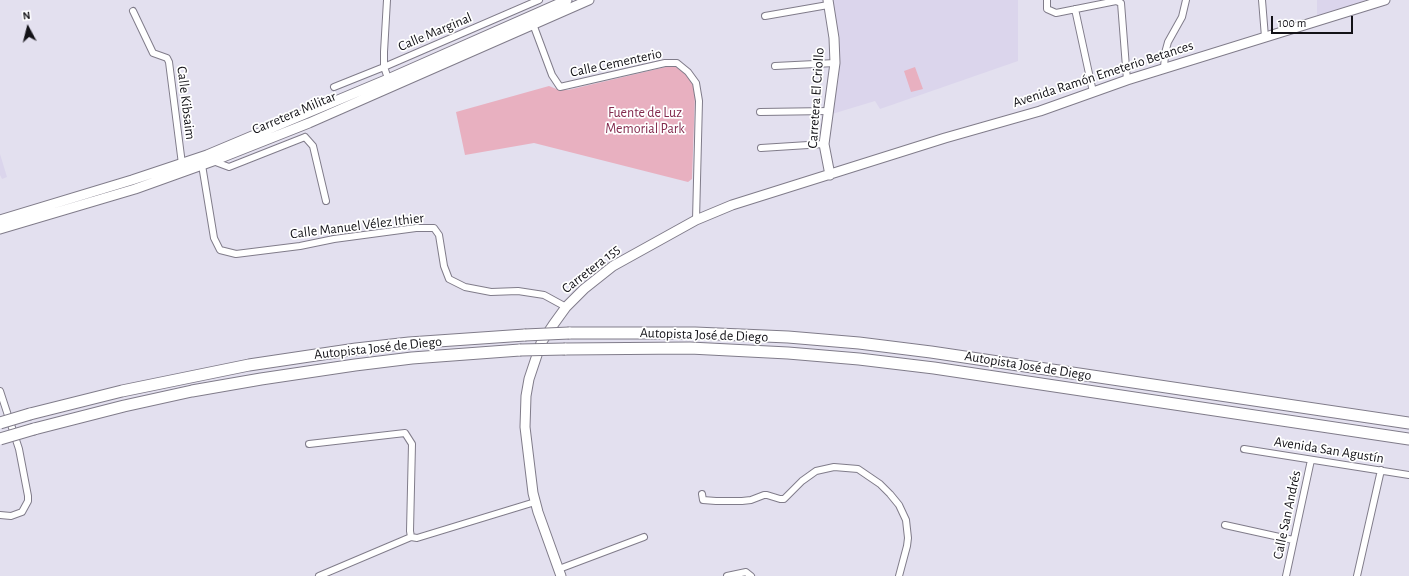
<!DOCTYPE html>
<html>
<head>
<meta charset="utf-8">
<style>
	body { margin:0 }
	#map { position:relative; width:1409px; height:576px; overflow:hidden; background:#e3e0ef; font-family:"Alegreya Sans",sans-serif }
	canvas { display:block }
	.north { position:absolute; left:8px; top:8px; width:40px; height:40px; -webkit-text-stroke:3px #fff; paint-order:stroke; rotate:353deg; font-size:11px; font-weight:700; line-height:16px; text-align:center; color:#131217 }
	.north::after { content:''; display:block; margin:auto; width:14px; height:18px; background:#131217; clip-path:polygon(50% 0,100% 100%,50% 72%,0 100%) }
	.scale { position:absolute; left:1271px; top:16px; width:82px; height:18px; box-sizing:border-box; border:2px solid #131217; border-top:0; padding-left:5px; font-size:12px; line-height:14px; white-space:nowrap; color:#131217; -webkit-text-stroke:3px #fff; paint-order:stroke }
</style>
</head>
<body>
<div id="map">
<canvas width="1409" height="576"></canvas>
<div class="north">N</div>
<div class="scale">100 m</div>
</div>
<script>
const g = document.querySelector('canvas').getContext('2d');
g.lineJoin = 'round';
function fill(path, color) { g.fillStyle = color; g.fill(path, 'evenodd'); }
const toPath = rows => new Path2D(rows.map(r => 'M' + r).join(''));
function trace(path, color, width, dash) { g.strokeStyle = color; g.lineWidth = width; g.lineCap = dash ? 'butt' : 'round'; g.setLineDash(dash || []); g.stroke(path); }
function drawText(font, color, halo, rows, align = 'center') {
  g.font = font + ' "Alegreya Sans",sans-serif'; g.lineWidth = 3.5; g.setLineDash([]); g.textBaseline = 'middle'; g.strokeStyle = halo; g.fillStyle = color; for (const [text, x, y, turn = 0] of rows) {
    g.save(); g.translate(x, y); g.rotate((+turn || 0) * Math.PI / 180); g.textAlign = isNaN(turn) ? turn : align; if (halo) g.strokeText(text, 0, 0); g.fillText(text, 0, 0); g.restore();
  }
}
const built = toPath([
	[831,0,1018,0,1018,61,880,109,875,101,832,114,839,77,839,51],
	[1317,0,1367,0,1317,16],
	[0,154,7,177,2,179,0,175]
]);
const green = toPath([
	[670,66,676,67,683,71,690,79,693,86,695,94,692,179,688,182,534,143,465,155,456,112,549,86,559,90,568,90],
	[915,67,923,89,911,92,904,71]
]);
const street = toPath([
	[387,0,384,52,384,67,389,81],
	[1047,0,1047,9,1056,13,1116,1,1121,3,1127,80],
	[1262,0,1265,37],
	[1075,9,1093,92],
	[133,11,153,53,167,58,169,62,182,164],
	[765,16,828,5],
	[533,24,552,75,560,87,665,63,677,63,688,72,696,83,699,101,696,220],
	[775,66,835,63],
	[1164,69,1165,53,1168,42,1182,17,1186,0],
	[334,87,384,67,539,0],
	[760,112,829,111],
	[305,137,313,146,326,201],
	[761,148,824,144],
	[213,161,229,167,305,137],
	[202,165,214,238,220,250,236,254,300,246,334,239,416,228,434,228,439,235,444,266,449,279,465,287,491,292,518,291,544,295,566,307],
	[0,391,19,449,28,496,28,501,22,512,11,516,0,515],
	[309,444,405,433,412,444,410,531,411,537],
	[1244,449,1409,475],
	[702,494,703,500,716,501,742,501,751,500,764,495,767,495,780,499,784,499,802,481,816,471,834,467,858,469,880,484,890,494,899,505,906,520,908,538,907,546,899,576],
	[1225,525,1293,540],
	[411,537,417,538,535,502],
	[559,569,644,537],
	[319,576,411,537],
	[727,576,746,572,751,576],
	[1286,576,1311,460],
	[1357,576,1381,470]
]);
const secondary = toPath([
	[828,0,834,38,835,63,824,144,830,175],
	[0,220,132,180,207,155,388,79,567,0],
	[0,229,135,189,213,161,309,123,589,0],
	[561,576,538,512,533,493,525,427,526,396,529,379,541,343,553,325,566,307,584,289,613,266,696,220,732,205,945,138,1040,111,1127,80,1385,0]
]);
const highway = toPath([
	[569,333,695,333,788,337,859,343,931,352,1409,423],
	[565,349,690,348,788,353,859,359,934,368,1409,439],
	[30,414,122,391,249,365,356,349,409,343,525,335],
	[34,429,124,406,192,391,261,379,355,365,412,358,520,350]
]);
const highwayBridge = toPath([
	[525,335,569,333],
	[520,350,565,349],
	[0,423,30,414],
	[0,439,34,429]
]);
const streetNames = [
	["Calle Marginal",435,32,-23],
	["Calle Cementerio",616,63,-12],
	["Avenida Ramón Emeterio Betances",1103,74,-18],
	["Carretera El Criollo",816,98,-86],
	["Calle Kibsaim",186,103,83],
	["Carretera Militar",294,113,-23],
	["Calle Manuel Vélez Ithier",357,226,-7],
	["Carretera 155",591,269,-38],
	["Autopista José de Diego",704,335,2],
	["Autopista José de Diego",378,348,-6],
	["Autopista José de Diego",1028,366,9],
	["Avenida San Agustín",1329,450,9],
	["Calle San Andrés",1287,515,-78]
];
const parkNames = [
	["Fuente de Luz",645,113],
	["Memorial Park",645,129]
];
fill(built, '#dbd5ec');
fill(green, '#e8b0c0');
trace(street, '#807c8a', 8);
trace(secondary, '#807c8a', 11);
trace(highway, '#807c8a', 13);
trace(street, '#fff', 6);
trace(secondary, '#fff', 9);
trace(highway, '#fff', 11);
trace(highwayBridge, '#807c8a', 13, []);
trace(highwayBridge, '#fff', 11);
drawText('14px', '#131217', '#fff', streetNames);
drawText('14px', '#832b4e', '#fff', parkNames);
</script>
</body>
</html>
